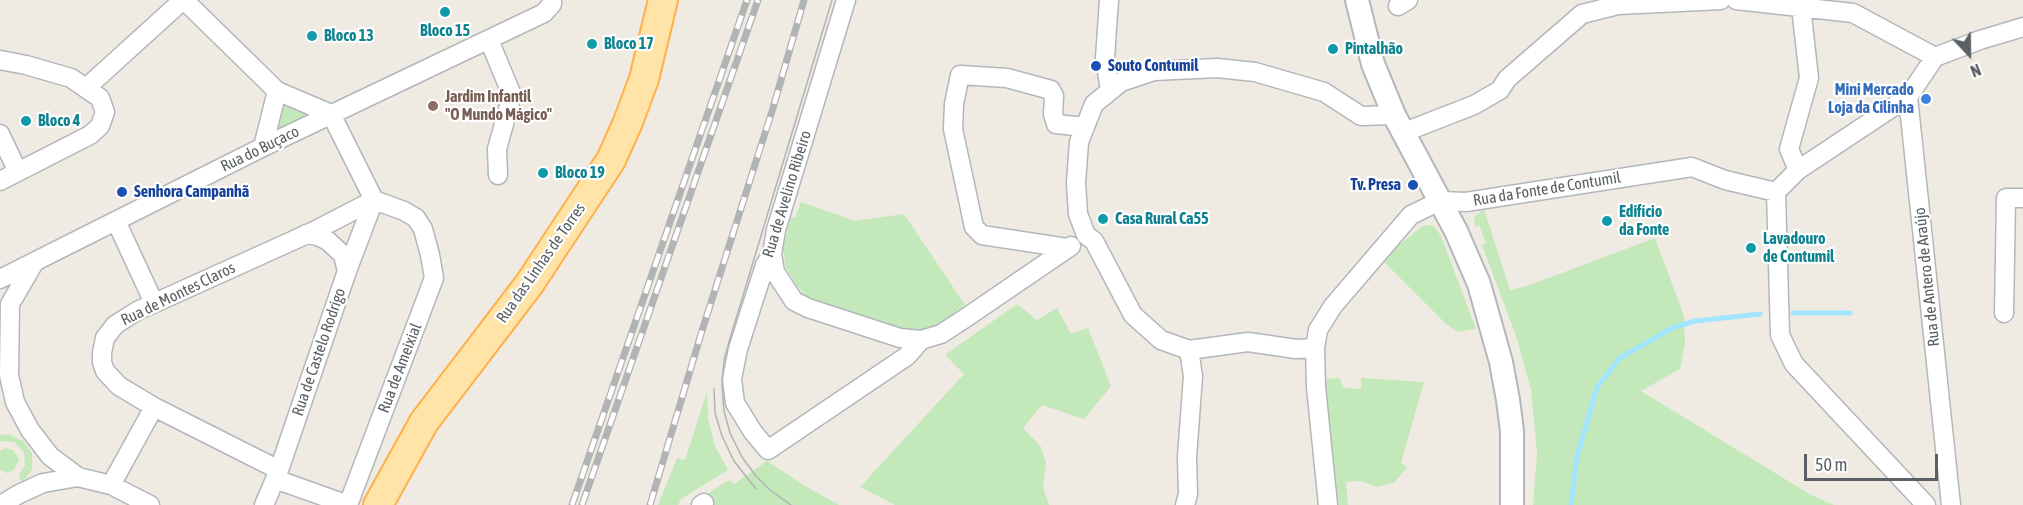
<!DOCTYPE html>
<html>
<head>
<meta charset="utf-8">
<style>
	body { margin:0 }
	#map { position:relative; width:2023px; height:505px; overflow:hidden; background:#efeae2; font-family:"Asap Condensed",sans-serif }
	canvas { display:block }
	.north { position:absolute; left:1939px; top:24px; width:60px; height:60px; -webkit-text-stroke:4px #fff; paint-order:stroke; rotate:158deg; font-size:16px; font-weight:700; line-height:24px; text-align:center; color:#5a6064 }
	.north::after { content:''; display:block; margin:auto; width:21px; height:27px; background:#5a6064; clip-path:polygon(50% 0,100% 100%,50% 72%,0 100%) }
	.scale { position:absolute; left:1804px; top:454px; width:134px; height:27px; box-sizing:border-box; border:3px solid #5a6064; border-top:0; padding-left:8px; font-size:18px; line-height:21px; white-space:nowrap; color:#5a6064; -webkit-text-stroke:4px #fff; paint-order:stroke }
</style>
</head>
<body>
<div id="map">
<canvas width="2023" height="505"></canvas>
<div class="north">N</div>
<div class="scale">50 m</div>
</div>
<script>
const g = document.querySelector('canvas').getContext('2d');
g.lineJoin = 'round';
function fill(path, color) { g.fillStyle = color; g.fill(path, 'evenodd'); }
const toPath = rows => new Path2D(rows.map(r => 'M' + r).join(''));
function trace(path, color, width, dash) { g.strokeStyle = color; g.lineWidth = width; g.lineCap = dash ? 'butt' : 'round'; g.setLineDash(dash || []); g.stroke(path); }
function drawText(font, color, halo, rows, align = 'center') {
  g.font = font + ' "Asap Condensed",sans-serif'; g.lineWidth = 4.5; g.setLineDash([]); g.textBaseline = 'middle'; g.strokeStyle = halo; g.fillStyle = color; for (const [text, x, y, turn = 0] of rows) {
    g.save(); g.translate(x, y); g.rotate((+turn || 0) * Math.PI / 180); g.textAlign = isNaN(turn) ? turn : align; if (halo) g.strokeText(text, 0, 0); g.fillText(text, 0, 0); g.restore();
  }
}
const green = toPath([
	[285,101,308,111,310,116,281,132,277,129,280,103],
	[801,202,855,221,904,214,965,305,931,329,907,331,812,302,797,286,786,268,783,248,791,217,795,218],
	[1484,209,1510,290,1530,285,1655,238,1684,316,1685,344,1680,369,1641,391,1811,495,1834,505,1533,505,1537,453,1531,390,1517,339,1482,245,1486,243,1479,225,1475,227,1474,217],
	[1424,225,1434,226,1441,236,1476,329,1457,332,1445,323,1384,262,1395,248],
	[1017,304,1037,320,1057,308,1071,334,1088,328,1111,386,1084,419,1042,405,1023,428,1041,447,1046,463,1043,487,1049,505,895,505,860,487,964,374,945,355],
	[1339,378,1344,388,1361,389,1361,378,1424,382,1401,463,1407,467,1394,483,1376,487,1361,481,1346,482,1348,505,1334,505,1323,379],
	[707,392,708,418,715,446,728,470,681,499,678,505,658,505,677,458,685,460],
	[9,434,23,441,32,453,32,470,23,481,20,480,19,475,25,465,24,452,14,442,0,441,0,435],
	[5,448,13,450,19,459,14,470,7,473,0,470,0,451],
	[767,461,805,486,839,505,714,505,707,494,729,480,734,484]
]);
const stream = toPath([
	[1793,313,1850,313],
	[1571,505,1577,456,1597,387,1620,358,1672,328,1695,321,1760,314]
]);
const minor = toPath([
	[184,0,277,91,331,114],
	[846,0,776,230,772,254,765,265,738,349,732,379,735,403,753,432,768,450,907,356,921,340],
	[1109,0,1105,58,1110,91],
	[1736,0,1853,13,1935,57,1980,40,2023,27],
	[1398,6,1408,0],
	[489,40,512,95,497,149,498,175],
	[1935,57,1908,97,1951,505],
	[0,60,26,65,71,78,100,98,105,112,100,126,90,135,0,181],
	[86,88,183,0],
	[331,114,374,200,404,211,416,218,423,229,430,255,434,278,348,505],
	[1402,133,1474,105,1500,90,1507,79,1582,14,1618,5,1721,0],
	[0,134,18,172],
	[263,147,277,91],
	[1798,170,1789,149,1809,78,1801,7],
	[1776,192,1780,335,1794,364,1926,505],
	[116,221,154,303],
	[306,234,318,236,328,241,343,255,347,271],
	[1067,248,982,235,974,227,953,129,954,104,960,75,1007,78,1051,90,1054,96,1053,114,1056,124,1085,127],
	[772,254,775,272,794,301,808,308,900,338,921,340,941,334,964,319,1071,246],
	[34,263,10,304,9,375,15,402,30,430,50,456,78,477,111,485,150,505],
	[0,279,263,147,544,13,552,4,552,0],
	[2004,313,2006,198,2023,198],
	[1315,348,1296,349,1248,342,1189,350,1161,340,1133,315,1094,241,1086,235,1078,214,1076,183,1079,142,1094,104,1121,82,1154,71,1217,68,1255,72,1324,92,1361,116,1394,115],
	[279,470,154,407,119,386,105,371,102,362,102,353,105,338,115,325,137,311,314,231,374,200],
	[275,479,348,505],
	[111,485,154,407],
	[1,505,19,494,43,483,78,477],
	[264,505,279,470,347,271,374,200],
	[701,505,704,503],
	[1185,505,1188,494,1187,457,1193,376,1189,350],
	[1328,505,1316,387,1315,348,1318,330,1333,306,1411,215,1440,201,1466,202,1692,167,1725,180,1776,192,1798,170,1908,97]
]);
const tertiary = toPath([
	[1357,0,1373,64,1394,115,1456,231,1479,284,1501,362,1508,400,1512,431,1512,505]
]);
const primary = toPath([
	[378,505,424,422,530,283,611,160,628,122,644,79,663,0]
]);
const tram = toPath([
	[714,389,715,413,722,436,734,461,756,489],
	[791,505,770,490,756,476,742,457,730,433,724,411,722,386,724,360,729,342,832,0]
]);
const rail = toPath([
	[572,505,747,0],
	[582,505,758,0],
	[650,505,701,334,773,108,804,0]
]);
const markers = [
	[445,12,6,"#0f9aa8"],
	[312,36,6,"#0f9aa8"],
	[592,44,6,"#0f9aa8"],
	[1333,49,6,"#0f9aa8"],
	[1096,66,6,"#1a4fb4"],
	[1926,99,6,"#3f7fe0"],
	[433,106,6,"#8d6e63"],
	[26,121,6,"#0f9aa8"],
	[543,173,6,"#0f9aa8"],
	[1413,185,6,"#1a4fb4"],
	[122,192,6,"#1a4fb4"],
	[1103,219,6,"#0f9aa8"],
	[1607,221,6,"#0f9aa8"],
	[1751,248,6,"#0f9aa8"]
];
const cultureNames = [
	["Bloco 15",445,31,"center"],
	["Bloco 13",324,36],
	["Bloco 17",604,44],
	["Pintalhão",1345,49],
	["Bloco 4",38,121],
	["Bloco 19",555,173],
	["Edifício",1619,212],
	["da Fonte",1619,230],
	["Casa Rural Ca55",1115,219],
	["Lavadouro",1763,239],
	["de Contumil",1763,257]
];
const transitNames = [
	["Souto Contumil",1108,66],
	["Tv. Presa",1401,185,"right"],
	["Senhora Campanhã",134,192]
];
const shopNames = [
	["Mini Mercado",1914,90],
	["Loja da Cilinha",1914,108]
];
const educationNames = [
	["Jardim Infantil",445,97],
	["\"O Mundo Mágico\"",445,115]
];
const streetNames = [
	["Rua do Buçaco",260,149,-26],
	["Rua da Fonte de Contumil",1547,189,-9],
	["Rua de Avelino Ribeiro",787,194,-73],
	["Rua das Linhas de Torres",541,263,-55],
	["Rua de Antero de Araújo",1927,277,-96],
	["Rua de Montes Claros",178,294,-26],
	["Rua de Castelo Rodrigo",319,352,-71],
	["Rua de Ameixial",400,368,-69]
];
fill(green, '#c3e9bb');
trace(stream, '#a2e5ff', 5);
trace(minor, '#b3b7bb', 21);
trace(tertiary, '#b3b7bb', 26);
trace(primary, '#ffb04b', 32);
trace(minor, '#fff', 18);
trace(tertiary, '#fff', 22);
trace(primary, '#ffe3a7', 28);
trace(tram, '#b2b3b4', 1.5);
trace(rail, '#b2b3b4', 7);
trace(rail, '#fff', 4.5, [14]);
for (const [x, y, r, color] of markers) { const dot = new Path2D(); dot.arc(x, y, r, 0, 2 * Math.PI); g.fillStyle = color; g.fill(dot); trace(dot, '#fff', 2); }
drawText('bold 16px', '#0d838f', '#fff', cultureNames, 'left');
drawText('bold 16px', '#164399', '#fff', transitNames, 'left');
drawText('bold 16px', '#366cbe', '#fff', shopNames, 'right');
drawText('bold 16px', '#785e54', '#fff', educationNames, 'left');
drawText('16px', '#5a6064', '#fff', streetNames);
</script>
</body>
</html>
